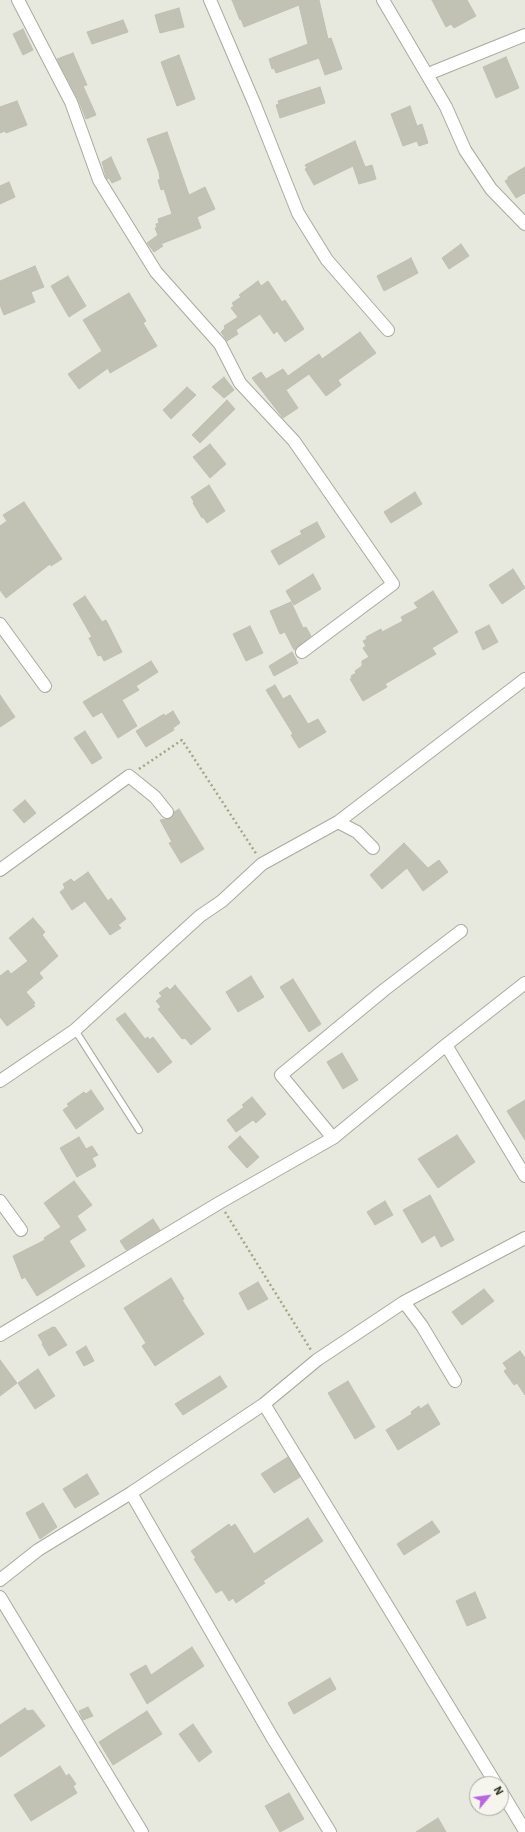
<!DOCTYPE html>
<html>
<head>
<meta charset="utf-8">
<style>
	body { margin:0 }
	#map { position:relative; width:525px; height:1832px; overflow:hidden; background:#e7e8de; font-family:"IBM Plex Sans",sans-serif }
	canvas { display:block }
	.north { position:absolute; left:469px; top:1776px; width:40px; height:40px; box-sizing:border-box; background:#f5f5ee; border:1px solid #a7a89c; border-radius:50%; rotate:61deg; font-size:11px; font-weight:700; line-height:16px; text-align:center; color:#313522 }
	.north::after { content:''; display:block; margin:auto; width:14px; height:18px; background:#bb64df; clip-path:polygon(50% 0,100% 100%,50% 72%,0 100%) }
</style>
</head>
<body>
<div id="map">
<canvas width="525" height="1832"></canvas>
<div class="north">N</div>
</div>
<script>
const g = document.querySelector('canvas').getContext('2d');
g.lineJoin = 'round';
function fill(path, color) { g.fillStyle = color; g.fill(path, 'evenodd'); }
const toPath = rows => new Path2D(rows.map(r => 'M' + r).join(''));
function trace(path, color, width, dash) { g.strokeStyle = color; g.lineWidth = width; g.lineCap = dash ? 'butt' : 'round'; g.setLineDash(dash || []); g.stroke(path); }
const building = toPath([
	[232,0,319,0,328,39,331,38,342,69,325,75,319,58,276,73,274,68,272,69,269,59,308,44,299,5,244,27,241,19,240,20,232,0],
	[432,0,467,0,476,16,454,28,451,24,446,27,432,0],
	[179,8,184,27,160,33,155,15,179,8],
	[123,20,128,32,92,44,87,32,123,20],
	[23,29,33,50,23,55,13,34,23,29],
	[73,53,87,85,83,86,96,115,86,119,78,99,57,59,73,53],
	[179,55,195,99,177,106,161,62,179,55],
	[506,57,519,88,496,98,483,67,506,57],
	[320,87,325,103,280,118,276,105,279,104,278,101,320,87],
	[17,101,27,125,6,133,5,131,0,133,0,107,17,101],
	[410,106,417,126,422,124,428,143,419,146,417,141,403,146,391,114,410,106],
	[167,132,189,195,205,187,215,209,197,217,201,228,161,244,163,246,154,252,147,243,158,235,155,228,157,228,156,224,159,223,158,219,172,214,164,189,161,190,158,180,160,179,159,172,147,139,167,132],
	[355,141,365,167,372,165,376,179,359,184,353,166,314,185,305,169,307,168,305,165,355,141],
	[111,157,121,179,112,183,109,178,107,179,106,177,102,162,111,157],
	[525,167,525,193,516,198,505,181,508,179,508,177,525,167],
	[9,182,15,197,0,204,0,186,9,182],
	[461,244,469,256,449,269,442,258,461,244],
	[411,258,418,273,384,291,377,276,411,258],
	[35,266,44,287,31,292,35,302,4,315,0,305,0,281,35,266],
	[68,276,86,306,69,317,51,286,68,276],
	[258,281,261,286,268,281,282,302,285,300,304,329,285,342,277,331,274,334,260,314,236,330,238,334,227,341,221,332,225,328,224,326,238,317,231,308,234,306,232,303,241,297,239,295,258,281],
	[129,293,146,321,143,323,157,346,110,373,108,368,79,389,68,374,102,351,83,320,129,293],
	[360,332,376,353,338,380,341,385,326,396,309,374,286,390,298,408,283,418,252,378,261,372,266,379,283,369,288,376,319,354,322,359,360,332],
	[224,377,234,390,224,398,212,387,224,377],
	[187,387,196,395,171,419,163,410,187,387],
	[227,400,235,409,200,443,192,435,227,400],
	[210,444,226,464,210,478,193,457,210,444],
	[209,485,225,511,207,523,203,517,202,518,193,503,194,502,191,497,209,485],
	[415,492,422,504,391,523,384,512,415,492],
	[24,502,62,559,51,566,50,564,6,598,0,590,0,526,7,521,3,515,24,502],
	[317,522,325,537,279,565,271,551,302,534,300,531,317,522],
	[513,569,525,588,502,604,489,585,513,569],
	[313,574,321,589,294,605,286,591,313,574],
	[433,591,458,632,432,648,436,654,385,684,387,687,363,701,350,679,352,678,351,676,356,673,355,671,362,666,362,661,369,657,363,648,366,646,363,641,367,639,366,637,381,629,382,632,403,621,401,617,418,608,414,603,433,591],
	[85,596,102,622,106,620,122,652,104,661,101,655,98,656,89,638,92,637,73,604,85,596],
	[291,602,303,628,306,627,311,636,294,650,285,632,280,634,270,611,291,602],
	[489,625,498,642,483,650,475,632,489,625],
	[250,626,263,653,246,661,233,634,250,626],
	[292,652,298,663,274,676,269,666,292,652],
	[151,661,158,672,136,686,139,690,122,700,137,726,118,738,102,712,93,717,83,702,151,661],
	[275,685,283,699,290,695,308,724,318,719,326,732,299,748,291,735,293,734,266,690,275,685],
	[0,695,15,717,0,727,0,695],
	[173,711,180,723,173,728,174,730,146,747,136,731,164,714,165,716,173,711],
	[85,731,102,758,92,764,74,738,85,731],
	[25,800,36,813,24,823,13,810,25,800],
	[179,809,204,849,181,863,169,843,172,842,160,820,171,818,174,812,179,809],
	[404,843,428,868,439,860,448,872,423,891,407,868,382,889,370,875,404,843],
	[88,872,108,901,111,898,126,919,118,925,121,928,110,935,85,901,72,910,60,892,65,888,63,884,71,879,74,882,88,872],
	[33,918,45,932,42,935,58,956,39,973,43,978,26,992,35,1003,33,1005,35,1006,7,1026,0,1017,0,976,8,970,11,974,28,961,9,938,33,918],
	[251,976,264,997,238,1012,226,992,251,976],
	[293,979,321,1024,309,1032,280,987,293,979],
	[175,985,211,1029,191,1045,185,1038,182,1039,158,1009,161,1007,156,1001,162,996,159,993,167,987,170,990,175,985],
	[125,1013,145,1039,148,1037,149,1040,153,1037,172,1062,158,1073,116,1019,125,1013],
	[342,1053,358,1080,343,1089,327,1062,342,1053],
	[91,1090,104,1109,76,1129,63,1110,69,1106,67,1104,84,1092,86,1094,91,1090],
	[252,1097,266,1114,256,1123,253,1120,236,1132,227,1120,244,1107,242,1105,252,1097],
	[525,1100,525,1140,507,1111,525,1100],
	[457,1135,475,1162,438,1188,418,1159,457,1135],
	[240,1136,259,1157,247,1168,228,1147,240,1136],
	[79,1137,86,1149,92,1146,98,1155,92,1158,96,1166,77,1177,60,1148,79,1137],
	[74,1181,92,1205,77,1216,86,1230,69,1241,85,1266,37,1296,25,1277,22,1279,13,1256,45,1240,44,1238,61,1227,44,1203,74,1181],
	[430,1195,454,1240,441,1247,435,1235,422,1243,403,1210,430,1195],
	[385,1201,393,1215,375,1225,367,1212,385,1201],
	[153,1219,160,1230,126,1250,120,1241,153,1219],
	[171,1278,184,1299,182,1300,204,1334,155,1366,142,1346,146,1343,124,1308,171,1278],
	[258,1282,268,1299,248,1310,239,1293,258,1282],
	[484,1289,494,1301,462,1325,452,1312,484,1289],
	[53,1327,54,1328,55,1327,67,1345,49,1356,42,1344,43,1343,38,1335,53,1327],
	[86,1346,94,1361,84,1366,76,1352,86,1346],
	[520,1351,525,1358,525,1395,517,1383,514,1385,504,1371,507,1369,503,1363,520,1351],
	[0,1360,17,1383,0,1396,0,1360],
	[38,1369,55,1396,35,1409,18,1383,38,1369],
	[220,1376,227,1387,183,1415,175,1404,220,1376],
	[348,1381,375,1427,355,1439,328,1393,348,1381],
	[428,1404,440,1424,398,1450,386,1430,412,1414,411,1412,419,1406,420,1409,428,1404],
	[288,1457,300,1477,274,1493,261,1474,288,1457],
	[87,1474,99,1494,75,1508,63,1489,87,1474],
	[43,1503,57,1527,40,1539,26,1513,43,1503],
	[308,1518,323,1541,263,1581,265,1583,236,1603,233,1598,229,1601,222,1590,216,1593,194,1559,196,1558,191,1551,229,1524,231,1527,235,1524,254,1554,308,1518],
	[432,1521,440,1532,404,1555,397,1544,432,1521],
	[475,1592,486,1618,467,1626,456,1601,475,1592],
	[192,1647,204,1666,147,1704,130,1674,146,1665,151,1675,192,1647],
	[330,1678,336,1689,294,1714,288,1703,330,1678],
	[88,1707,93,1716,83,1720,79,1711,88,1707],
	[25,1708,27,1711,33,1710,45,1726,0,1757,0,1725,25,1708],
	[147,1711,162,1734,113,1765,99,1742,147,1711],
	[193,1724,212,1752,199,1762,179,1734,193,1724],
	[60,1766,66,1776,69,1774,76,1784,73,1786,77,1793,31,1821,14,1795,60,1766],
	[289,1793,304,1819,280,1832,265,1806,289,1793],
	[438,1818,446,1832,416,1832,438,1818]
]);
const path = toPath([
	[139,769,182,740,257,855],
	[225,1212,311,1350]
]);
const lane = toPath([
	[75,1030,139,1130]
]);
const street = toPath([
	[18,0,71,102,99,180,156,272,220,344,240,383,294,441,393,584,302,652],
	[210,0,255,105,298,213,327,260,388,330],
	[383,0,446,107,465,150,491,189,525,224],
	[428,74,525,35],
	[0,624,45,686],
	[338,822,525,679],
	[0,870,129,776,155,797,167,812],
	[525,983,446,1045,525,1176],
	[0,1081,75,1030,200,916,222,901,262,864,338,822,357,832,373,848],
	[333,1138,281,1075,384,990,461,931],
	[0,1201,21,1230],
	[404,1302,422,1326,455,1381],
	[0,1335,219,1203,333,1138,446,1045],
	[131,1493,272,1737,330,1832],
	[0,1580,38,1550,131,1493,264,1404],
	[0,1597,142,1832],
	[496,1784,264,1404,317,1360,404,1302,525,1238],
	[501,1791,525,1831]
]);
fill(building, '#c1c2b4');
trace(building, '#bfc0b2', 1);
trace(lane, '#a9ab9e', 8);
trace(street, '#a9ab9e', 14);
trace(path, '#a2a783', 2.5, [2, 3]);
trace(lane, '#fff', 6);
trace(street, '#fff', 12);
</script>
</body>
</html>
